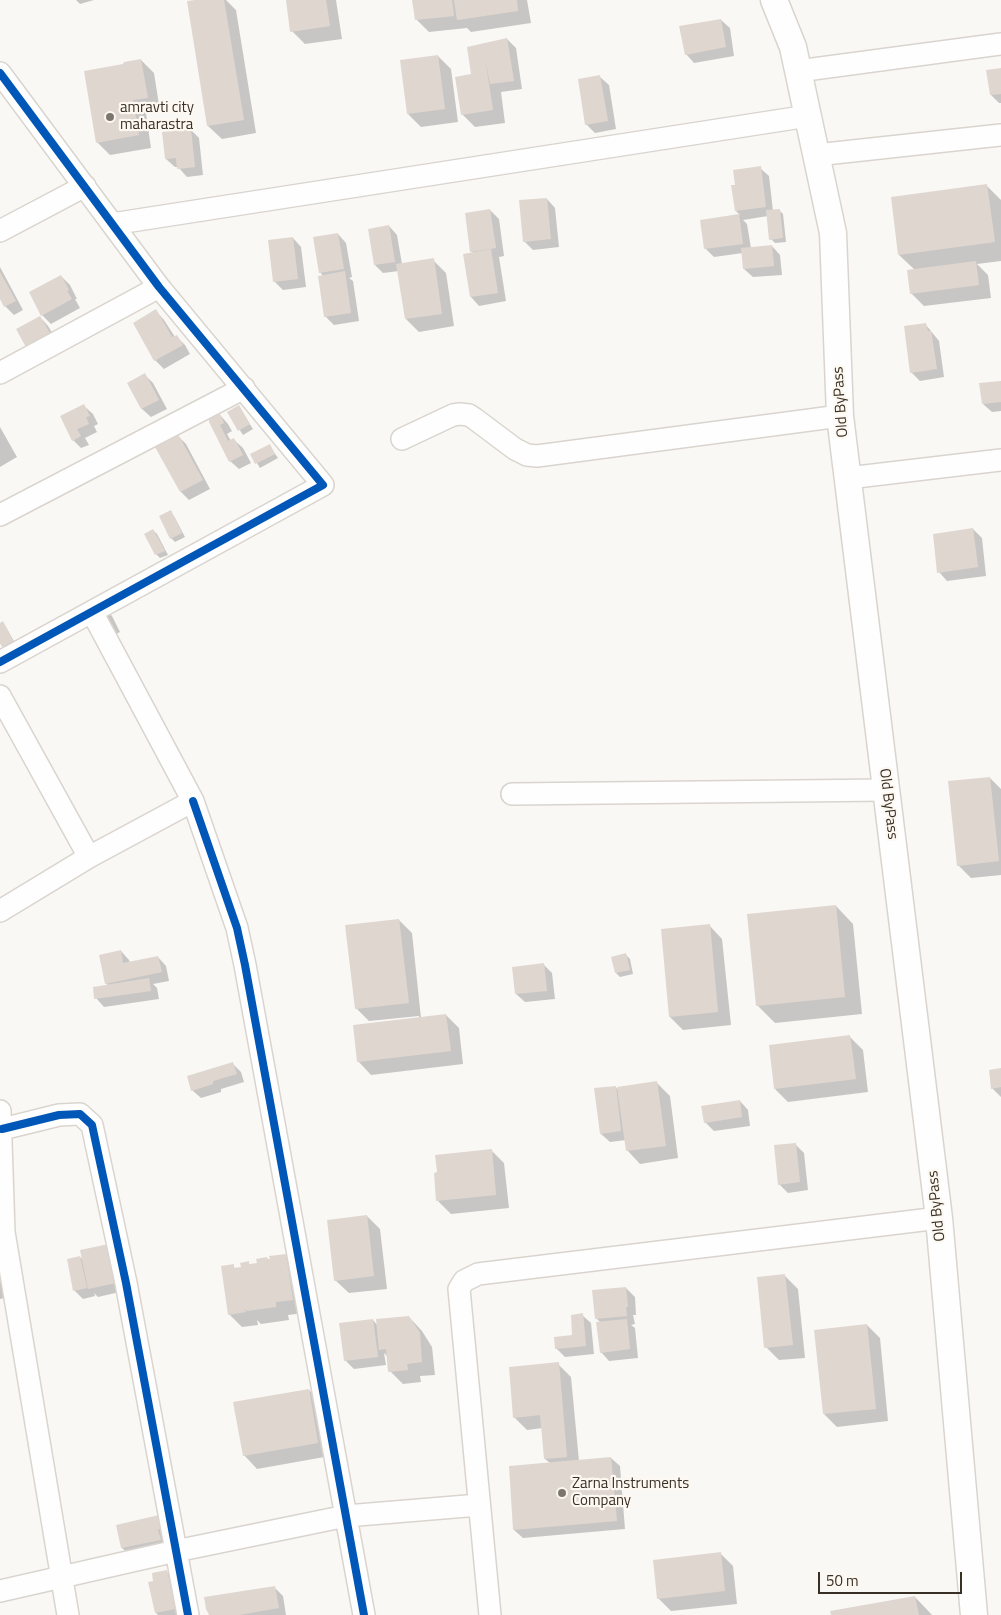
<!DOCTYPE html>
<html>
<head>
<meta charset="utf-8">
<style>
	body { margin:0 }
	#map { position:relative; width:1001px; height:1615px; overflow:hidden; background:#faf8f5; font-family:"Titillium Web",sans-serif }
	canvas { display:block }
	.scale { position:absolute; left:818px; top:1572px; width:144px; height:22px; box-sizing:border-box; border:2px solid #393025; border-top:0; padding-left:6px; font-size:15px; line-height:18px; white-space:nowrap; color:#393025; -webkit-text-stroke:4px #fdf8f2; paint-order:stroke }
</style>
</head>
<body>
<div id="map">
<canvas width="1001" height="1615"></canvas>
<div class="scale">50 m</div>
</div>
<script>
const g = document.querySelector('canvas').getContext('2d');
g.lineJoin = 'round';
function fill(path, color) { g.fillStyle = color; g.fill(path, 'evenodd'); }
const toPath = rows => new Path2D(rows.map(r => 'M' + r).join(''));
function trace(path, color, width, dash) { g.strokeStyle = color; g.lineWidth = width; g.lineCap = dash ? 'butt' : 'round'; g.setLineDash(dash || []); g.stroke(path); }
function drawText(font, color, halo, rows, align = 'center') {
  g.font = font + ' "Titillium Web",sans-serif'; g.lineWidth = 4.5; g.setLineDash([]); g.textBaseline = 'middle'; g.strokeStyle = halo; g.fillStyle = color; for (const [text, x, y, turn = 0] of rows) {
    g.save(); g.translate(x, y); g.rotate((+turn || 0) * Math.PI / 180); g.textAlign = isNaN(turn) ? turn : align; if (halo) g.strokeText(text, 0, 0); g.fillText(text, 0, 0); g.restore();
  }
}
const shadow = toPath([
	[76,0,94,0,80,4],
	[202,0,226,0,236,10,256,133,222,139,208,126,188,2],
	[287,0,336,0,342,39,305,44,292,31],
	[414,0,527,0,531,23,471,32,467,28,429,32,416,19],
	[721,20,730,28,734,56,694,63,686,54],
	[507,39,516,48,522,89,501,92,505,123,475,127,462,114,472,75,468,48],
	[438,56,451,69,458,122,421,127,408,114],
	[141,60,154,73,160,111,146,113,151,148,110,155,97,142,125,65],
	[1001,69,1001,103,999,103,991,95],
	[600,77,609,85,616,129,595,133,586,124],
	[191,130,199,138,203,175,187,177,178,167,175,167,166,159],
	[760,168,769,176,773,211,779,210,783,214,786,242,775,243,771,239,768,216,743,220,747,224,751,248,772,246,780,255,782,275,753,277,744,269,743,253,714,257,705,248,702,221,740,215,736,211,737,186],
	[987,186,1001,200,1001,261,977,264,988,275,991,298,924,306,911,293,915,270,899,255],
	[547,199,555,208,559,247,533,250,524,241],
	[490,210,499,219,504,256,499,257,506,301,479,306,471,297,464,255,474,254,471,251],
	[389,226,397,235,402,264,433,260,446,273,454,326,419,332,406,319,399,271,383,273,375,265],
	[338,234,346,243,352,277,349,278,353,281,359,321,334,325,325,316,323,276,320,272],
	[293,238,301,247,306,287,283,290,274,281],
	[0,267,23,310,14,315,5,306,0,297],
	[61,276,70,285,77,299,75,299,80,308,51,324,42,315,31,293],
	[156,311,164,320,175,337,176,336,185,345,190,354,164,369,155,360],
	[40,317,48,326,62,349,18,330],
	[926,325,939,341,944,377,920,381,911,372],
	[145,375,153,383,167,409,151,417,142,409,129,383],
	[1001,382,1001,411,992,412,983,404],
	[84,406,93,414,98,424,94,426,97,432,85,438,89,445,81,448,73,440],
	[239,407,253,429,243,435,229,413],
	[220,415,228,424,232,431,227,434,231,441,234,440,243,448,251,463,239,469,230,461,211,422],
	[0,427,17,457,0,467],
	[178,436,186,444,210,489,189,500,181,492],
	[269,445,278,458,260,468,252,455],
	[170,512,174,516,185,537,175,542,171,538],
	[973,529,982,538,986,576,947,581,939,572],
	[153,530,157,534,168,555,160,558,156,554],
	[108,612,112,616,120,632,114,635,102,615],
	[2,623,6,627,16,645,7,650,0,643,0,624],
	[990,778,1001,789,1001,875,971,878,958,865],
	[836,906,853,924,862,1014,775,1023,757,1005],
	[399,920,412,933,421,1018,446,1015,459,1028,463,1064,371,1075,358,1061,419,1018,419,1016,369,1021,356,1008],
	[709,925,722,939,731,1025,683,1030,670,1017],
	[121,951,129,960,130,963,158,957,166,966,169,981,153,984,157,988,159,999,104,1007,96,998,108,986,106,983],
	[626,955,630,959,633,974,620,977,616,973],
	[544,965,552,973,555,999,525,1002,516,994],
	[850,1037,863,1050,868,1092,788,1102,775,1089],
	[232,1063,241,1072,244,1082,221,1089,221,1092,201,1098,192,1090],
	[1001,1069,1001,1097,992,1088],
	[657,1083,670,1096,678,1158,640,1164,627,1150,626,1140,610,1142,601,1134,615,1087,619,1090],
	[740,1101,748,1110,750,1126,714,1131,705,1122],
	[795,1144,804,1153,808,1190,788,1193,779,1184],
	[491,1150,504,1163,509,1208,451,1214,438,1201],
	[367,1216,380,1229,387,1289,349,1293,335,1280],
	[81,1251,124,1291,98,1297,94,1293,95,1296,83,1299,74,1290,80,1257,84,1261],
	[285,1255,298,1268,305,1313,288,1315,289,1320,261,1324,257,1320,258,1325,242,1327,229,1314,233,1266,236,1269,242,1268,248,1263,251,1265,258,1264,267,1258,269,1260],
	[0,1269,5,1298,0,1299],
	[785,1276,798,1289,805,1358,779,1360,766,1347],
	[626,1288,635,1297,636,1315,633,1315,635,1324,631,1325,635,1328,638,1358,609,1361,601,1352,601,1323,597,1319],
	[582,1315,591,1323,594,1354,565,1357,556,1348,574,1336],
	[409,1317,422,1331,432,1347,435,1375,420,1376,421,1382,403,1384,390,1371,388,1357,384,1353,386,1365,354,1369,345,1360,373,1320,378,1326],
	[867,1325,880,1338,888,1421,837,1427,824,1414],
	[558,1364,571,1377,579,1461,611,1458,620,1466,625,1529,523,1538,514,1530,550,1463,545,1459,543,1428,527,1430,514,1417],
	[309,1390,322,1403,330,1456,257,1469,244,1455],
	[159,1517,168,1548,131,1556,122,1548,117,1526],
	[720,1553,733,1566,737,1604,671,1611,658,1598],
	[167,1572,176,1580,182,1615,158,1615,156,1613],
	[274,1587,283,1596,286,1615,211,1615],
	[915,1597,932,1615,832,1615]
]);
const building = toPath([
	[195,0,224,0,244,120,207,126,187,1],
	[286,0,326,0,330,26,290,32],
	[412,0,452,0,454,16,415,20],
	[454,0,517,0,518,11,457,20],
	[721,19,726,47,685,55,679,26],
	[507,38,514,81,490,84,485,58,493,110,461,115,455,77,471,74,467,47],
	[438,55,445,109,407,114,400,60],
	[141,59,148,98,133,100,139,135,96,143,84,71,123,64,124,62],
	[1001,68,1001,94,990,95,986,70],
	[600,75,608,121,585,125,578,79],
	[191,129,195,167,177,169,176,158,165,159,162,132],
	[761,166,766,207,735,211,731,185,735,185,733,170],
	[987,184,995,242,898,255,891,197],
	[547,198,551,239,523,242,519,200],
	[490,209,496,248,470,252,465,213],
	[780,209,783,238,769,240,766,210],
	[739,214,743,244,704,249,700,220],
	[389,225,395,262,374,265,368,229],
	[338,233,344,269,319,273,313,237],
	[293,237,298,279,273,282,268,240],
	[772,245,774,266,743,269,741,248],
	[491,249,498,293,470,297,463,254],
	[434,258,442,314,405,319,396,264],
	[976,261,979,285,910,294,907,270],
	[345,271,351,313,324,317,318,276],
	[0,272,16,301,4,307,0,299],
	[61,275,69,290,67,291,72,299,41,316,29,292],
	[156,309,172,337,177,335,183,345,154,361,133,323],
	[40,316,54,340,29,353,16,329],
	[926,323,928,331,931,331,937,369,910,373,904,326],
	[145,373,159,400,141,409,127,383],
	[1001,381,1001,402,982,404,979,383],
	[84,404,90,416,86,417,89,424,77,429,81,436,72,441,60,416],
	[239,405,250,424,238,431,227,412],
	[220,414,224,423,220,425,228,441,234,438,243,455,229,462,209,422,209,419],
	[178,434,203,480,180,492,155,447],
	[270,444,275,454,255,464,250,454],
	[171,510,182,533,170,539,159,516],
	[973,528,978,567,937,573,933,534],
	[153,529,165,551,155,555,144,534],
	[3,621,13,641,2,647,0,643,0,623],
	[990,777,999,861,957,866,948,781],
	[836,905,845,997,756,1006,747,914],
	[399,919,409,1003,355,1009,345,925],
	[710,924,718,1012,669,1017,661,929],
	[121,950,123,963,158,956,162,972,105,984,99,955],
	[626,953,630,970,615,973,611,957],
	[544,963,547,991,515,994,512,967],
	[149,978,151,991,94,999,93,987],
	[446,1014,451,1051,357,1062,353,1025],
	[850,1035,856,1079,774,1089,769,1045],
	[233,1062,237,1074,213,1081,213,1084,191,1091,187,1076],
	[1001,1068,1001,1087,991,1089,989,1070],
	[657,1081,666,1146,626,1151,617,1087],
	[616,1086,621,1131,600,1134,594,1088],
	[740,1100,742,1117,704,1123,701,1106],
	[796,1143,800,1182,778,1185,774,1145],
	[492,1149,496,1195,436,1201,434,1173,437,1172,435,1155],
	[367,1215,374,1276,334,1281,327,1220],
	[109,1244,116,1283,88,1289,80,1250],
	[286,1254,293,1300,276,1302,276,1307,247,1311,245,1308,246,1312,228,1315,221,1266,234,1264,234,1268,241,1267,240,1263,249,1261,249,1264,257,1263,256,1259,267,1257,267,1259,270,1259,269,1256],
	[80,1256,87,1288,73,1291,67,1259],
	[785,1274,793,1345,764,1348,757,1277],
	[626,1287,628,1307,626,1307,627,1316,595,1319,592,1290],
	[583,1313,586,1346,555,1349,554,1337,572,1335,571,1315],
	[409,1316,420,1333,422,1362,407,1364,408,1370,388,1372,386,1349,379,1350,376,1319],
	[373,1319,378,1357,344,1361,339,1323],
	[627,1319,630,1349,600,1353,596,1322],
	[867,1324,876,1409,823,1414,814,1330],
	[559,1362,567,1457,544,1459,540,1415,513,1418,509,1367],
	[309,1389,318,1443,243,1456,233,1402],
	[611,1457,617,1521,513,1530,509,1466],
	[159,1515,162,1527,158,1530,161,1540,121,1548,116,1525],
	[721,1552,725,1591,657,1599,653,1560],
	[167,1570,175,1609,155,1613,148,1582,153,1581,152,1573],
	[275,1586,279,1608,239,1615,209,1615,206,1609,204,1597],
	[915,1596,919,1615,831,1615,830,1611]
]);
const minor = toPath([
	[798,71,1001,44],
	[0,73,159,287,323,485,0,662],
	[816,155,1001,135],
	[112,224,808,116],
	[0,231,85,186],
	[0,373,159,287],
	[402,439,453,415,460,414,469,415,475,419,515,449,527,455,537,456,840,416],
	[848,478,1001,460],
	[0,515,244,388],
	[0,696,89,857],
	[512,794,887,790],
	[193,801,237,928,245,965,364,1615],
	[0,911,89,857,193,801,92,612],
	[0,1111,4,1232,68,1615],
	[2,1129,59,1115,80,1114,92,1125,126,1283,188,1615],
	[0,1591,176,1551,346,1516,479,1505],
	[490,1615,459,1289,464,1281,478,1274,939,1218]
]);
const major = toPath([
	[774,0,793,47,833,233,840,416,939,1218,974,1615]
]);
const cycleway = toPath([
	[0,73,159,287,323,485,0,662],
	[193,801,237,928,245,965,364,1615],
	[2,1129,59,1115,80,1114,92,1125,126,1283,188,1615]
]);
const markers = [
	[110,117,5,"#7d766e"],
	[562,1493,5,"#7d766e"]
];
const poiNames = [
	["amravti city",120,108],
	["maharastra",120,125],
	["Zarna Instruments",572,1484],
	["Company",572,1501]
];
const streetNames = [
	["Old ByPass",841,402,-94],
	["Old ByPass",888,804,83],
	["Old ByPass",937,1206,-96]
];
fill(shadow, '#0003');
fill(building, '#e0d6d0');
trace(minor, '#dad4ce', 24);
trace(major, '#dad4ce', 29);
trace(minor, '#fefefe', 21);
trace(major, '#fefefe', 26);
trace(cycleway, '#0057b8', 8);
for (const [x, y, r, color] of markers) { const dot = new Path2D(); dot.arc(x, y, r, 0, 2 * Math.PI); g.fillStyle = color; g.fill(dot); trace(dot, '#fdf8f2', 2); }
drawText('15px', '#393025', '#fdf8f2', poiNames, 'left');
drawText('15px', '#393025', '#fdf8f2', streetNames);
</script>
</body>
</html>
